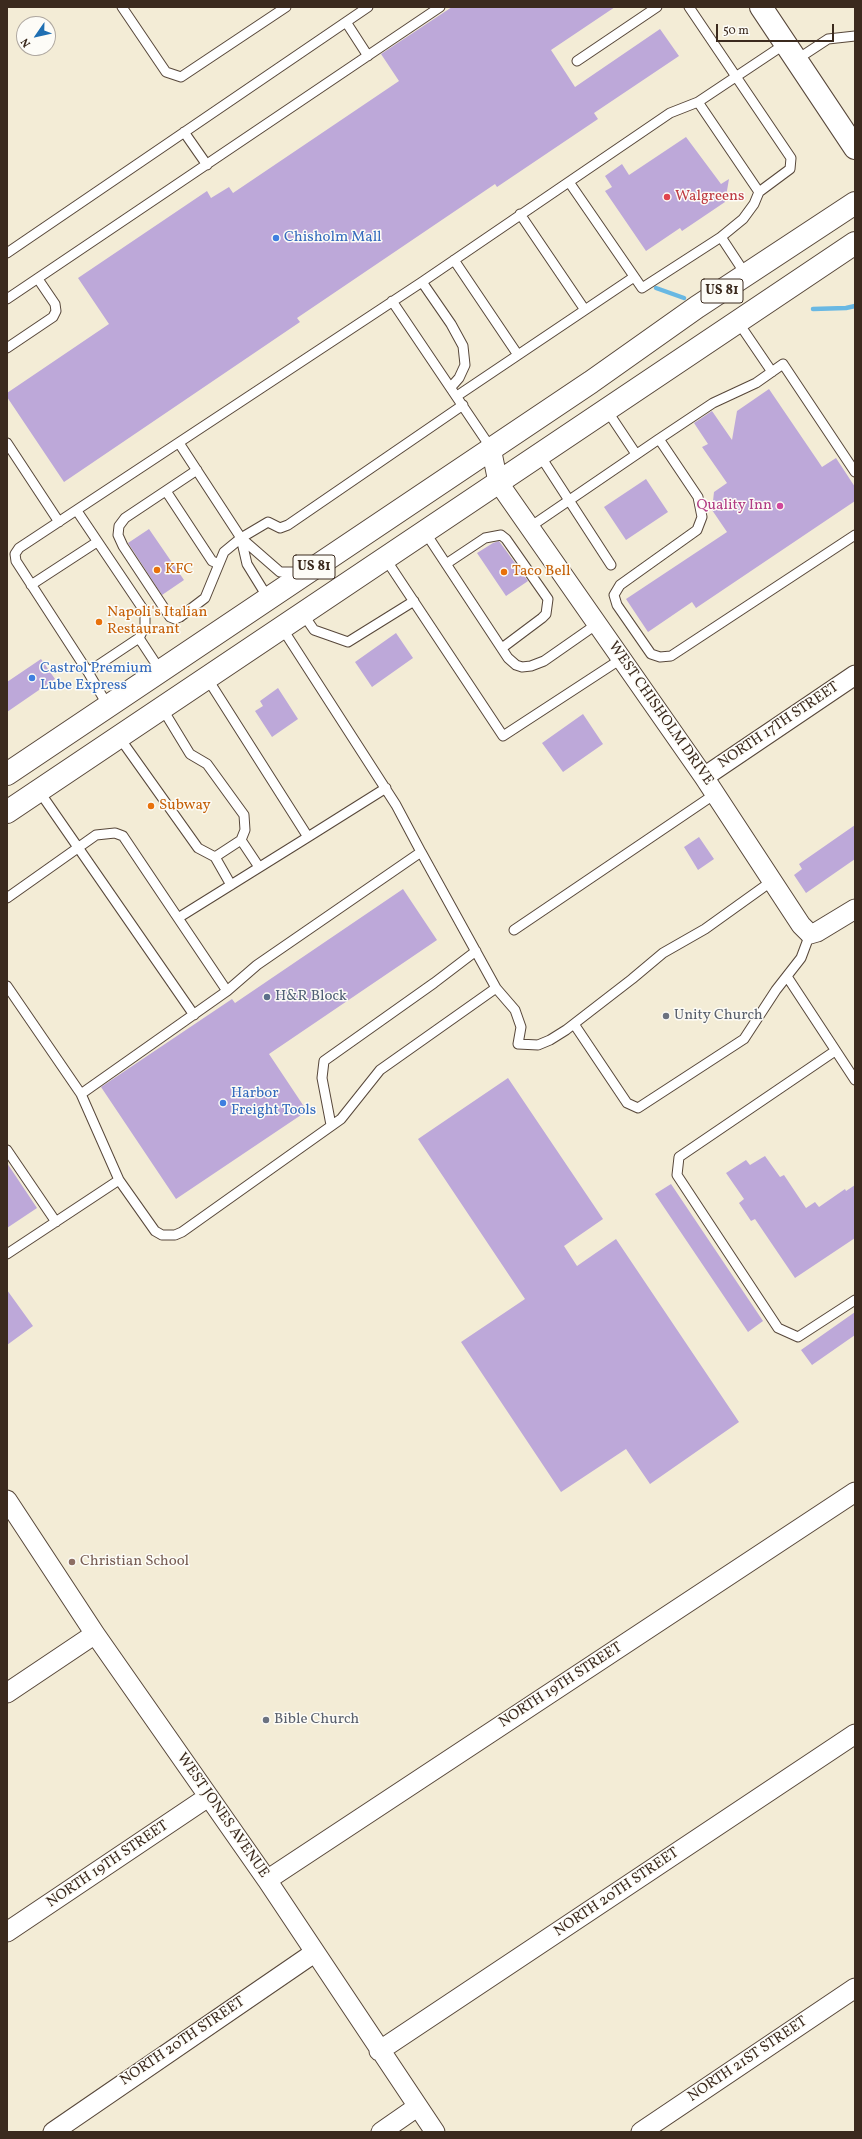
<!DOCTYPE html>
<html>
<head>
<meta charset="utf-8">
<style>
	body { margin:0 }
	#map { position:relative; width:862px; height:2139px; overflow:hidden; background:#f3ecd6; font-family:Vollkorn,serif }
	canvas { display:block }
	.frame { position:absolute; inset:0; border:8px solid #3b2a1e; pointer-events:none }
	.north { position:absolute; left:16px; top:16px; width:40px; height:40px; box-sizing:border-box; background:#fdfcf7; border:1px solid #afa8a0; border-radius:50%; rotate:236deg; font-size:11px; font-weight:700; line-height:16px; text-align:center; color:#3b2a1e }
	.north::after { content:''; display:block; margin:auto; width:14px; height:18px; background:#1f6fb2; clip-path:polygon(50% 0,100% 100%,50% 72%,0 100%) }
	.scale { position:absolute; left:716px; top:24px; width:118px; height:18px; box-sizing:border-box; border:2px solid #3b2a1e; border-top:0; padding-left:5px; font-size:12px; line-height:14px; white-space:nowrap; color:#3b2a1e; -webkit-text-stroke:3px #fdfcf7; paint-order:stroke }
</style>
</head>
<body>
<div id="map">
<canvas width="862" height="2139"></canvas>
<div class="frame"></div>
<div class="north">N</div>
<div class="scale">50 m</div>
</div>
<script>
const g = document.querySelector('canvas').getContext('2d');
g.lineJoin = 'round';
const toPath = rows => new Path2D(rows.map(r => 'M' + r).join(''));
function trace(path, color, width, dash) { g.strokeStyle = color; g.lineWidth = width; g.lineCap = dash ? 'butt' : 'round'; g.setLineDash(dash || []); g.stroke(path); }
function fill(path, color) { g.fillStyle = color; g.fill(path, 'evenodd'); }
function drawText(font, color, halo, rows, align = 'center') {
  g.font = font + ' Vollkorn,serif'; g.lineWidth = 3; g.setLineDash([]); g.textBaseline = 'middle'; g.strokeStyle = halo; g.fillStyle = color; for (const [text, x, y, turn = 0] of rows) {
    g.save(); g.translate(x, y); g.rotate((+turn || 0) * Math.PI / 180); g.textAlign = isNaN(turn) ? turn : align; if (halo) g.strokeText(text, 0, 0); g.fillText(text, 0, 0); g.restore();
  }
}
const stream = toPath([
	[656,288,684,298],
	[813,309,846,308,855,306]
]);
const building = toPath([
	[452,7,615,7,551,50,575,87,660,29,679,56,594,113,598,119,497,187,495,184,297,318,300,322,64,482,7,397,7,393,109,324,78,278,207,191,211,198,229,187,233,193,399,81,381,54],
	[686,137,721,184,729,179,725,202,682,231,680,228,646,251,605,191,612,187,605,176,622,164,629,175],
	[769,389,822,467,836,458,855,487,855,501,696,608,692,602,648,632,626,599,727,532,712,510,714,492,727,483,702,447,708,444,694,423,712,411,732,440,737,411],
	[646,479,668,512,626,540,604,507],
	[149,529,184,580,162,595,128,543],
	[499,541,528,581,506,596,477,553,493,543],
	[396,633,413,658,372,687,355,662],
	[41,659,55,679,7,712,7,682],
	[278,688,298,719,272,737,255,711,263,706,260,701],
	[583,714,603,744,563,772,542,743],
	[855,825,855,859,806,893,794,875,802,869,799,864],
	[699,837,714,859,698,870,684,847],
	[403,889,437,940,269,1054,307,1111,176,1199,101,1087,232,999,235,1003],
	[508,1078,603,1219,564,1246,577,1266,616,1239,739,1422,650,1484,626,1449,561,1492,461,1342,525,1299,418,1139],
	[765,1156,780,1177,784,1175,806,1208,815,1202,819,1207,845,1189,846,1191,855,1185,855,1238,795,1278,755,1219,751,1221,739,1203,744,1199,726,1173,746,1160,750,1165],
	[7,1163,37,1208,7,1228],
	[671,1184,763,1321,748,1332,655,1194],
	[7,1290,33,1326,7,1345],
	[855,1312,855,1335,812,1365,801,1350]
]);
const lane = toPath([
	[122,7,166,72,181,77,286,7],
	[689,7,791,158,790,169,759,192,754,204,743,219,721,237,746,275],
	[346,22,368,56],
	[796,60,828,39,855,36],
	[577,61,657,7],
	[698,102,759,192],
	[184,132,207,165],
	[569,182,642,288,721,237],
	[520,214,585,310],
	[7,253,368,7],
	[454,260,518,355],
	[422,282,451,324,463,346,465,365,459,378,451,387],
	[7,299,440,7],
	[392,301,491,448],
	[738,322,772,372],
	[7,348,53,317,56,311,55,304,38,279],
	[457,396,634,277],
	[606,409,636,454],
	[659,439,713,403,756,383,783,364,855,472],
	[7,443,59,522],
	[179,443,241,538,247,564,268,598],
	[539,454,611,565],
	[197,470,125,518,119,526,118,535,123,546,170,617,175,619,180,617,205,598,224,552,241,538,268,522,280,528,288,525,463,405],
	[166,491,212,561,219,564],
	[77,511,145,612,145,626,139,638],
	[530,527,659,439,698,497,702,517,697,530,620,585,614,595,617,605,651,654,660,657,671,656,855,535],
	[425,532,508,658,516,665,522,667,531,666,544,661,597,624],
	[241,538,280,572,300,572],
	[385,558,503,736,621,659],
	[446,564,485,538,501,535,506,539,548,599,546,614,542,618,502,648],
	[31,585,97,542],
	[303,614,314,630,348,642,414,601],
	[88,672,16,561,15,554,19,548,422,282,670,113,698,102,785,44],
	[108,706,88,672,139,638,160,670],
	[162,708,190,754,207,764,244,815,245,830,241,840,259,867],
	[119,737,198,848,215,857,231,885],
	[39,791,194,1015],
	[308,837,386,788],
	[215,857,241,840],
	[7,898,96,835,115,833,123,836,178,918,308,837,207,678],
	[178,918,227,991],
	[514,930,715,794],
	[788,978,855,1080],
	[7,986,81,1094,227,991,257,965,421,852,396,805,282,628],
	[496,988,515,1010,521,1027,518,1044,538,1045,550,1040,566,1030,632,979,663,953,705,929,772,881],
	[574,1024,627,1103,638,1108,744,1039,776,990,801,958,810,934],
	[835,1051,679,1157,677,1175,778,1328,798,1337,855,1300],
	[81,1094,119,1180],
	[331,1125,322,1078,324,1061,434,983,476,951],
	[7,1150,56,1222],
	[7,1254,119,1180,155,1231,162,1235,175,1235,182,1232,341,1119,380,1070,496,988,421,852]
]);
const street = toPath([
	[491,448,498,482,704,777,801,925,810,934,817,932,855,909],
	[704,777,855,675],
	[7,1500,95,1634,267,1880,435,2132],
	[7,1693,95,1634],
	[267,1880,855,1492],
	[7,1932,208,1797],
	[379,2051,855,1734],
	[53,2132,314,1953],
	[381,2132,417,2107],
	[641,2132,855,1988]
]);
const secondary = toPath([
	[761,7,855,148]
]);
const primary = toPath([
	[7,774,591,382,697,307,855,203],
	[7,812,855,243]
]);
const markers = [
	[667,197,4,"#e0444e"],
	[276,238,4,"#3f7fe0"],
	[780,506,4,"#d1479c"],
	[157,570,4,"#e8710a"],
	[504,572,4,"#e8710a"],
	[99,622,4,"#e8710a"],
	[32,678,4,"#3f7fe0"],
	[151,806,4,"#e8710a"],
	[267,997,4,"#5c6f8a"],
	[666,1016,4,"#6b7280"],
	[223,1103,4,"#3f7fe0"],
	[72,1562,4,"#8d6e63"],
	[266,1720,4,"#6b7280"]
];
const shields = [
	[722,291,42],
	[314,567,42]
];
const shieldNames = [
	["US 81",722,291],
	["US 81",314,567]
];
const healthNames = [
	["Walgreens",675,197]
];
const shopNames = [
	["Chisholm Mall",284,238],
	["Castrol Premium",40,669],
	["Lube Express",40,686],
	["Harbor",231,1094],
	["Freight Tools",231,1111]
];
const hotelNames = [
	["Quality Inn",772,506]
];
const foodNames = [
	["KFC",165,570],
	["Taco Bell",512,572],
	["Napoli's Italian",107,613],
	["Restaurant",107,630],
	["Subway",159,806]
];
const streetNames = [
	["WEST CHISHOLM DRIVE",660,714,55],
	["NORTH 17TH STREET",779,726,-34],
	["NORTH 19TH STREET",561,1686,-33],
	["WEST JONES AVENUE",222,1816,55],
	["NORTH 19TH STREET",108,1865,-34],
	["NORTH 20TH STREET",617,1893,-34],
	["NORTH 20TH STREET",183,2042,-34],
	["NORTH 21ST STREET",748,2060,-34]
];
const serviceNames = [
	["H&R Block",275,997]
];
const worshipNames = [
	["Unity Church",674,1016],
	["Bible Church",274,1720]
];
const educationNames = [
	["Christian School",80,1562]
];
trace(stream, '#69b8e3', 4.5);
fill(building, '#bda8d9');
trace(lane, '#57473a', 11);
trace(street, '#57473a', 21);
trace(secondary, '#57473a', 24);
trace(primary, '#57473a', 24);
trace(lane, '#fff', 9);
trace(street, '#fff', 19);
trace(secondary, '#fff', 22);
trace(primary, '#fff', 22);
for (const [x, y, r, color] of markers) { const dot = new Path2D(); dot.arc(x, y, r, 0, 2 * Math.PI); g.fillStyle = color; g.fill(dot); trace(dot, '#fdfcf7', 1.5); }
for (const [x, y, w] of shields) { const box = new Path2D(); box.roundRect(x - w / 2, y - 12, w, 24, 3); g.fillStyle = '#fdfcf7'; g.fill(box); trace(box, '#3b2a1e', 1); }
drawText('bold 14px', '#3b2a1e', null, shieldNames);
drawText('15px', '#be3a42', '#fdfcf7', healthNames, 'left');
drawText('15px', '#366cbe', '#fdfcf7', shopNames, 'left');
drawText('15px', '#b23c85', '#fdfcf7', hotelNames, 'right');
drawText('15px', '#c56008', '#fdfcf7', foodNames, 'left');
drawText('15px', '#3b2a1e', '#fdfcf7', streetNames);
drawText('15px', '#4e5e75', '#fdfcf7', serviceNames, 'left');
drawText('15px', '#5b616d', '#fdfcf7', worshipNames, 'left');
drawText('15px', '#785e54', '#fdfcf7', educationNames, 'left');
</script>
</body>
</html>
